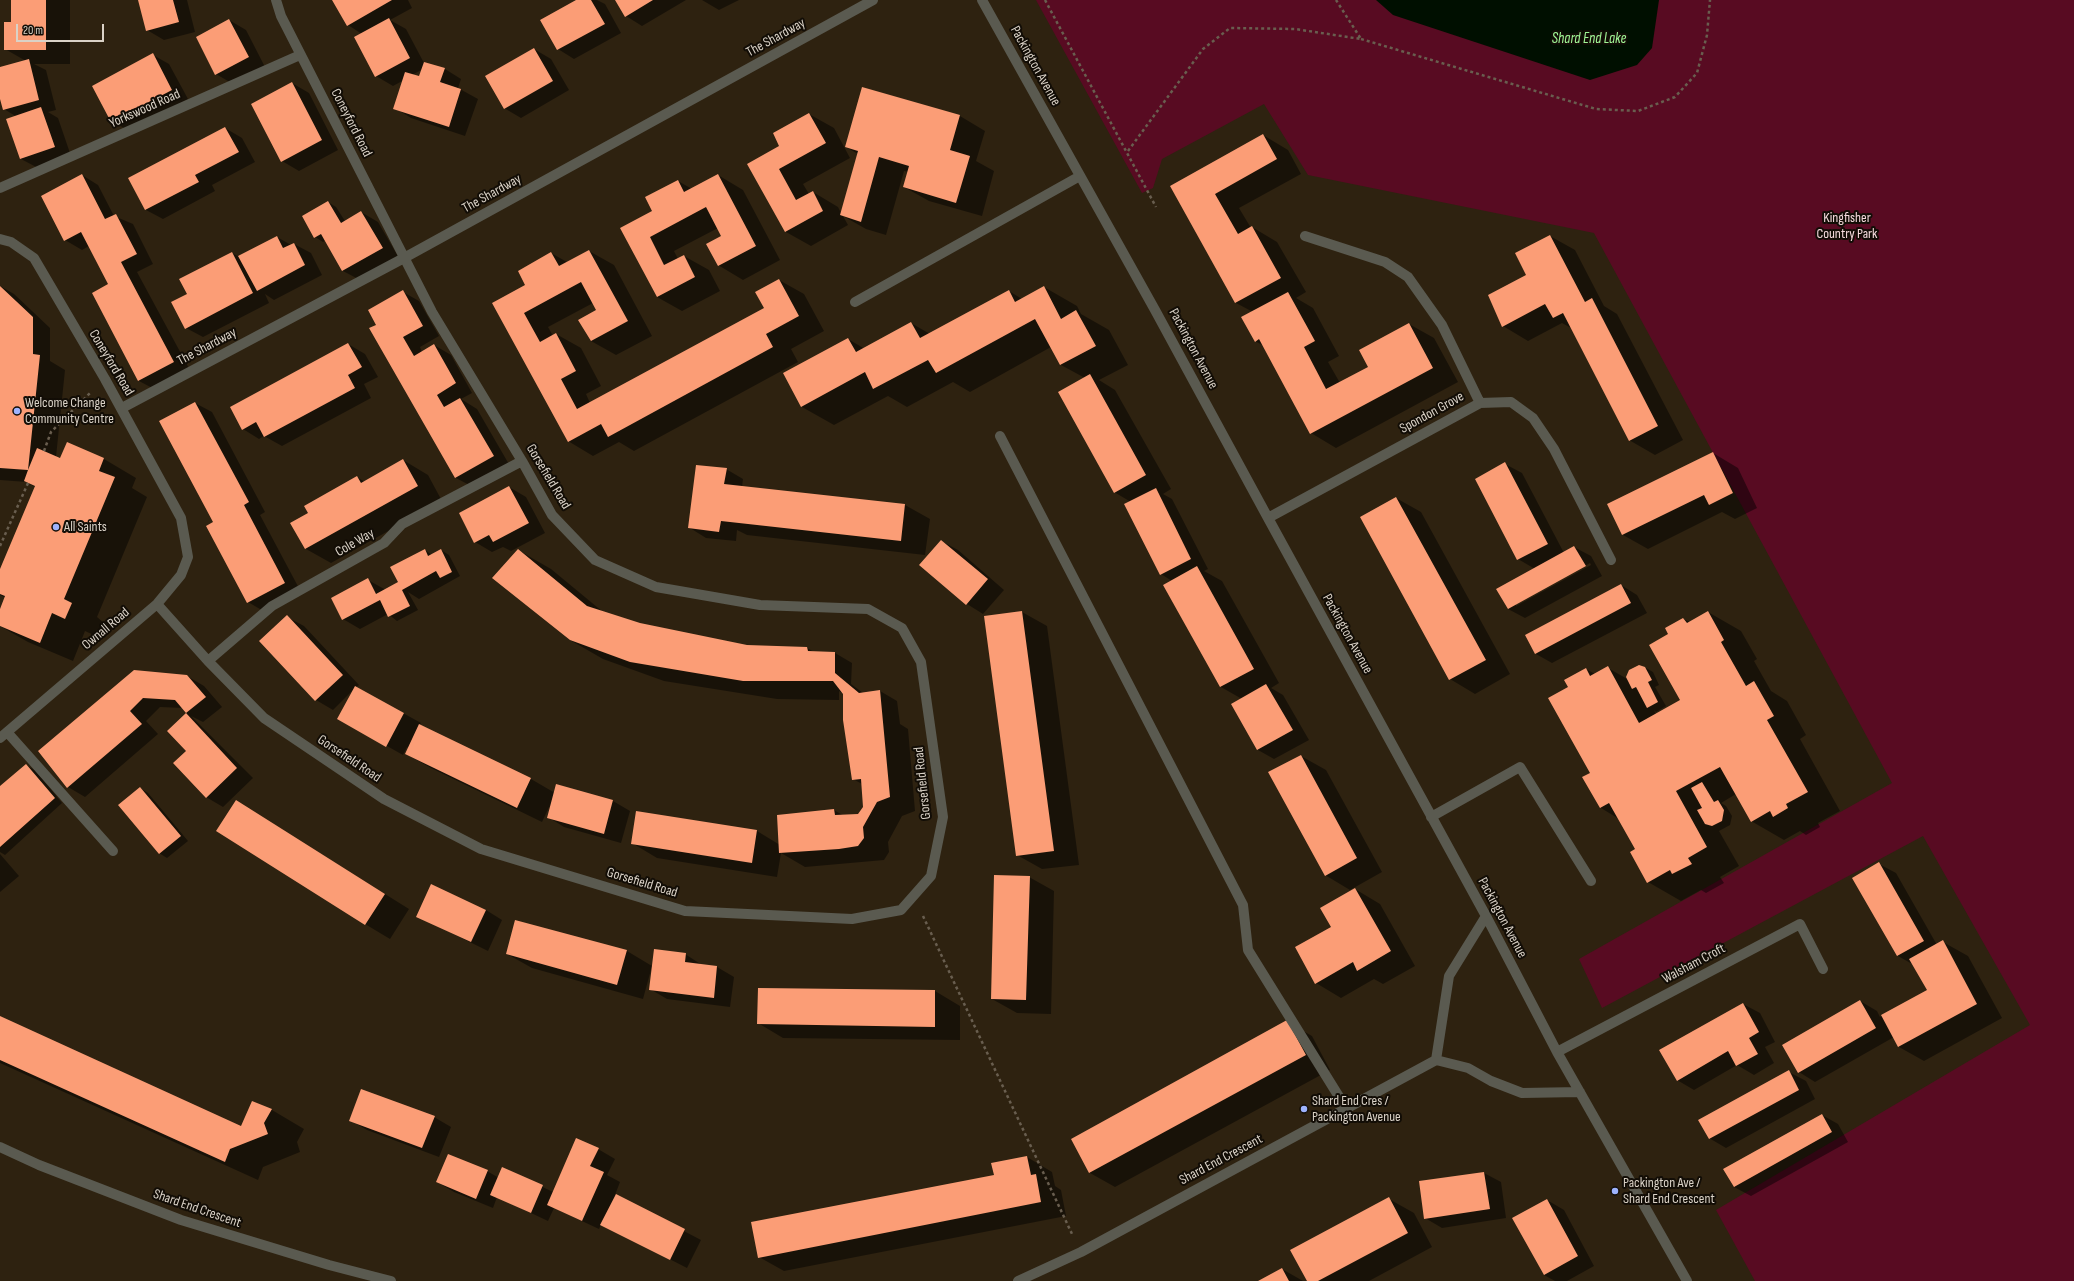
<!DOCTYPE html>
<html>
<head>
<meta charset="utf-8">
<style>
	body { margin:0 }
	#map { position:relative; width:2074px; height:1281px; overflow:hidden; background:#2e2210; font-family:"Sofia Sans Condensed",sans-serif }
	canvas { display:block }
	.scale { position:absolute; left:16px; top:24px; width:88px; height:18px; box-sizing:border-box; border:2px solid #dad2c7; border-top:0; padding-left:5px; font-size:12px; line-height:14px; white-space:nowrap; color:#dad2c7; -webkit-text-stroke:3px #120d06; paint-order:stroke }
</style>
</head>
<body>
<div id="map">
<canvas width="2074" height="1281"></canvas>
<div class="scale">20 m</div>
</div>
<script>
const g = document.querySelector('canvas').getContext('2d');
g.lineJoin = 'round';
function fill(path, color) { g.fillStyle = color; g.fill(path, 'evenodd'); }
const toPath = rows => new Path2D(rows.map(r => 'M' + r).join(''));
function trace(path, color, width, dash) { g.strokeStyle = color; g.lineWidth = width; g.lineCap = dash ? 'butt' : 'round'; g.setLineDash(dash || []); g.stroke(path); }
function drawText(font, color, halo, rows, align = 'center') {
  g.font = font + ' "Sofia Sans Condensed",sans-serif'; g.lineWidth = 4; g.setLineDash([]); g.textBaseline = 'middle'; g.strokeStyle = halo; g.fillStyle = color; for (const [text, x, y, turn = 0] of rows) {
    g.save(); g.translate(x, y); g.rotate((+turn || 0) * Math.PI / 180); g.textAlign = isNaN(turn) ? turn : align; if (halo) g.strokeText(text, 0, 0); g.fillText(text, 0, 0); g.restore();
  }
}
const green = toPath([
	[1036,0,2074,0,2074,1281,1755,1281,1716,1210,2030,1025,1923,836,1602,1008,1579,959,1892,783,1594,233,1308,175,1264,104,1162,159,1153,188,1142,193]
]);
const water = toPath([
	[1376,0,1659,0,1652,48,1637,65,1590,80,1393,15]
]);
const shadow = toPath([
	[12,0,70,0,70,64,34,64,46,70,56,110,48,112,58,118,71,156,38,168,21,159,7,120,17,117,4,109,0,95,0,68,26,61,5,49,12,23],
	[139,0,187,0,195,32,164,40,147,30],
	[333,0,408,0,412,8,390,20,406,29,424,63,445,69,461,79,458,88,478,99,465,136,411,118,395,108,404,80,393,86,376,76,362,34,348,25],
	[423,69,420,78,412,75],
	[578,0,597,0,605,4,621,33,574,59,558,49],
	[616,0,686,0,642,26,626,16],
	[702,0,739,0,719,10],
	[229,20,246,30,265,67,233,84,216,74],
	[534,49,551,59,569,90,521,118,504,108],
	[153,55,169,64,188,99,129,131,112,121],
	[292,83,309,93,338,150,299,171,282,161],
	[863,88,960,116,985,131,976,161,994,171,982,216,929,201,904,187,909,172,904,171,886,235,866,229,843,216,848,225,811,246,786,232,748,164,781,146,809,114,834,128,850,158,803,184,809,194,813,192,838,207,841,213,858,154,846,147],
	[225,128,242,138,255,162,212,185,215,191,163,219,146,210,130,179],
	[1263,135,1288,150,1301,174,1239,208,1251,228,1252,227,1277,242,1306,292,1296,298,1313,308,1339,356,1328,362,1340,383,1369,367,1409,324,1434,338,1458,382,1336,448,1311,433,1264,346,1255,341,1253,312,1236,303,1171,187],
	[82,175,98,185,114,216,133,224,153,264,137,272,191,372,156,390,139,381,93,293,109,285,89,246,82,250,65,240,42,197],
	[718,175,743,190,780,260,743,280,718,265,722,236,718,228,674,251,678,259,684,256,709,270,720,291,682,311,657,297,622,229,654,212,678,181,692,189],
	[328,202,336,207,345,221,361,212,378,222,399,258,360,280,343,271,326,240,323,242,315,237],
	[1550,236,1575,250,1604,306,1617,314,1683,440,1655,455,1629,440,1571,328,1562,323,1528,341,1503,326],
	[277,237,291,245,294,244,311,253,322,275,274,300,265,294,269,303,203,337,186,328,188,294,232,253,241,258],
	[589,251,614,265,652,336,616,355,591,341,597,311,593,303,548,327,553,336,556,334,581,348,601,386,586,394,590,403,765,308,779,280,804,294,824,331,791,349,798,362,634,451,619,442,593,456,568,441,493,303,526,286,551,253,567,262],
	[0,286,14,294,50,328,50,361,65,370,56,457,61,459,67,444,104,459,136,478,132,488,147,497,97,617,104,623,98,637,85,631,73,661,28,642,0,626,0,612,6,598,0,595,0,572,35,487,27,482,0,480],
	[1044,287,1077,306,1081,314,1109,330,1128,365,1099,380,1115,390,1171,489,1163,494,1172,499,1208,569,1204,571,1222,581,1279,683,1271,688,1283,695,1309,740,1274,759,1258,750,1232,705,1242,699,1221,687,1164,585,1172,581,1161,574,1131,502,1114,492,1085,378,1061,365,1051,347,970,392,953,382,907,407,888,396,834,425,802,407,848,339,865,349,911,323,930,334,1009,291,1022,299],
	[403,292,419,301,439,336,420,347,422,352,434,345,451,355,472,393,461,399,477,409,510,466,473,487,456,478,371,329,378,325],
	[348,344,365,354,378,377,364,384,371,398,282,446,264,436,259,439,243,429],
	[195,403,212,412,265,512,260,515,301,592,265,612,248,602,214,522],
	[1713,453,1738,468,1757,508,1735,519,1722,512,1648,549,1623,535],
	[403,460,428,475,442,501,331,563,306,549,309,513,357,477,365,482],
	[1505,464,1522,473,1564,553,1574,547,1591,556,1602,576,1525,618,1508,609,1535,569,1518,559],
	[1590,563,1591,565,1516,606,1516,604],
	[726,469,743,479,742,487,905,505,930,519,925,555,747,535,737,530,736,541,706,538,690,528],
	[509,487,526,497,545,533,511,551,503,547,492,552,475,542],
	[1396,498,1421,512,1510,674,1475,694,1450,679,1361,517],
	[941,541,958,550,1004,590,983,614,967,604],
	[425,550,432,555,441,550,449,555,460,576,419,599,408,592,418,610,397,621,388,614,360,629,343,619,368,580,386,590,399,582],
	[518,550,551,569,603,612,639,624,747,646,807,648,814,652,835,653,852,663,851,684,863,693,880,691,897,701,900,724,908,729,915,811,902,816,888,842,889,852,884,860,805,867,781,853,777,877,657,858,632,843,757,831,780,845,834,810,844,816,858,815,864,807,862,784,853,779,844,694,839,691,839,700,777,699,664,681,603,659,570,640],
	[1621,585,1637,595,1647,613,1552,663,1536,654],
	[1022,612,1047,626,1079,865,1042,869,1017,855,986,617],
	[1708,612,1741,631,1757,659,1754,661,1771,691,1787,701,1806,735,1800,739,1840,811,1818,823,1820,827,1806,835,1800,831,1784,840,1751,821,1736,794,1721,803,1726,806,1732,816,1730,825,1719,831,1739,866,1720,877,1724,883,1706,893,1701,890,1681,901,1648,882,1636,849,1619,819,1601,808,1584,778,1591,773,1569,687,1586,669,1595,674,1608,668,1629,680,1644,667,1653,672,1659,685,1655,687,1666,706,1656,712,1654,710,1656,714,1681,700,1670,634,1683,619,1690,622],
	[287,617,304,626,359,685,356,687,421,723,419,726,531,779,555,793,557,785,613,801,630,811,621,843,564,827,548,817,550,805,542,822,431,768,406,754,409,748,407,747,403,755,355,728,353,690,333,710,316,700],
	[134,671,187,676,204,686,222,707,203,722,191,716,253,778,223,807,206,797,188,751,168,731,187,713,183,708,160,707,146,721,158,734,85,797,68,787],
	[1301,756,1326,770,1382,872,1350,890,1325,875],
	[27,766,35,770,62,803,5,855,0,852,0,788],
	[140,788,148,793,188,841,167,858,159,853],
	[236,801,409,909,390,939,365,924],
	[0,854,19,876,0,892],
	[1879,864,1896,873,1937,945,1943,942,1968,956,2002,1018,1924,1061,1899,1047,1894,1037,1815,1082,1799,1072,1860,1001,1877,1011,1880,1017,1928,991,1914,965,1898,956,1854,878],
	[1029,877,1054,891,1051,1014,1017,1013,992,999],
	[1355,889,1380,904,1415,966,1383,984,1374,979,1341,998,1316,983,1332,927],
	[486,910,502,920,488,951,417,916],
	[516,921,627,951,652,966,643,999,532,968,507,954],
	[685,954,702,965,717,967,734,977,730,1007,667,999,650,989],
	[759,989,935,991,960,1006,960,1040,783,1038,758,1023],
	[1743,1004,1760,1013,1775,1042,1765,1047,1774,1063,1754,1075,1737,1065,1694,1090,1677,1080],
	[0,1017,242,1127,253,1103,272,1110,304,1129,297,1142,300,1152,263,1167,258,1180,0,1063],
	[1287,1022,1312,1036,1330,1070,1115,1187,1090,1173,1072,1139],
	[1789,1072,1806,1081,1815,1099,1726,1148,1709,1138],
	[1822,1115,1838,1124,1848,1142,1751,1196,1734,1187],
	[434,1117,451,1127,439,1157,367,1130,350,1120],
	[598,1149,615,1159,607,1175,620,1182,615,1195,701,1240,687,1268,601,1224,599,1229,554,1208,548,1221,497,1197,493,1208,454,1192,437,1182,487,1171,499,1178,503,1168,553,1192],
	[1027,1157,1052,1172,1055,1186,1061,1190,1066,1216,784,1271,759,1257,995,1175],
	[1484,1173,1501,1182,1506,1218,1442,1228,1425,1218,1420,1182],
	[1389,1199,1414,1213,1432,1247,1369,1281,1308,1281],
	[1547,1200,1564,1210,1594,1266,1567,1281,1555,1281,1544,1275],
	[1282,1269,1303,1281,1260,1281]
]);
const building = toPath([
	[11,0,46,0,46,50,4,50,4,22,11,22],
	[138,0,173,0,179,22,146,31],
	[332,0,392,0,347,26],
	[576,0,591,0,605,24,557,50,540,20],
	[615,0,653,0,625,17],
	[389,18,410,58,375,77,354,37],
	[229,19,249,57,215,75,196,37],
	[534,48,553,81,504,109,485,76],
	[153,53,172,90,111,122,92,86],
	[29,59,39,100,3,110,0,99,0,67],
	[424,62,445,68,440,82,461,89,449,127,393,109,405,72,419,76],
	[292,82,322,140,281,162,251,104],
	[862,87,960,115,950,150,970,156,956,203,903,187,909,166,879,157,861,222,840,215,858,151,845,147],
	[41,107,55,147,20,159,6,119],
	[809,113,826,143,779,169,796,200,813,191,823,211,785,232,747,164,779,146,773,133],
	[225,127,239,152,195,175,199,182,145,210,128,178],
	[1263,134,1277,159,1215,194,1238,234,1252,226,1281,278,1235,303,1170,186],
	[82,174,105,219,116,214,137,254,121,262,174,362,138,381,92,293,108,284,81,232,64,241,41,196],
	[718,174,756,246,718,266,706,244,721,236,706,207,650,237,664,265,684,255,695,277,657,297,620,228,652,211,645,197,678,180,684,192],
	[328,201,341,223,361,211,383,248,342,271,321,234,314,238,302,216],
	[1550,235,1585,302,1592,298,1658,426,1629,441,1563,313,1553,318,1545,304,1502,327,1488,295,1526,275,1515,253],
	[277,236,283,248,294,243,305,265,257,291,238,256],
	[589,250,628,321,591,341,578,320,596,310,581,282,524,313,540,342,556,333,576,371,561,379,577,409,764,308,755,292,779,279,799,316,766,334,773,347,608,437,601,424,568,442,492,303,525,285,518,271,551,252,559,266],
	[232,252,253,293,185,329,171,302,187,294,179,279],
	[0,286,33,317,33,354,40,355,28,470,37,448,60,458,67,442,104,458,99,471,115,477,64,599,72,603,65,619,52,613,40,643,0,626,0,609,5,596,0,594,0,569,35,486,24,481,28,470,0,468],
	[1044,286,1061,319,1076,310,1096,346,1060,365,1035,319,936,373,928,360,873,389,865,372,801,407,783,373,848,338,856,352,911,322,920,338,1009,290,1015,302],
	[403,290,423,326,403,337,414,356,434,344,456,383,437,395,444,407,460,398,494,456,455,478,369,328,376,325,368,310],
	[1288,292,1315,341,1304,347,1326,389,1368,367,1359,350,1409,323,1433,368,1310,434,1259,339,1255,342,1241,317],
	[348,343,362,367,348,375,355,388,264,437,256,422,242,430,230,407],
	[1090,374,1146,475,1114,493,1058,392],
	[195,402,249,502,244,505,285,583,247,603,206,526,213,522,159,421],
	[1713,452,1733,493,1709,505,1704,495,1622,535,1607,504],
	[403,459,418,486,305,549,290,523,308,513,304,506,357,476,361,483],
	[1505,462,1548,544,1517,560,1475,479],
	[696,465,727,468,724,484,905,504,901,541,721,521,719,532,688,528],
	[509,486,529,523,493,542,489,535,474,543,459,513],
	[1156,488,1191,559,1160,575,1124,504],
	[1396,497,1486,660,1449,680,1360,517],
	[941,540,988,579,966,605,919,565],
	[1574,546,1586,566,1508,609,1496,589],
	[425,549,428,556,441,549,452,572,440,578,436,571,402,590,410,606,388,617,380,600,342,620,331,598,368,578,376,594,398,582,390,567],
	[518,549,587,606,640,623,747,645,807,647,808,651,835,652,835,673,859,693,880,690,890,797,877,802,863,827,864,838,858,846,839,849,779,853,777,815,834,809,835,815,858,814,863,807,861,779,852,780,843,720,843,694,833,681,743,681,630,662,570,640,492,578],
	[1197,566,1254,669,1220,687,1163,585],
	[1621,584,1631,603,1535,654,1525,635],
	[1022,611,1054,851,1016,856,984,616],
	[1708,611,1724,640,1721,642,1746,686,1754,681,1774,716,1767,720,1808,792,1786,804,1788,808,1773,817,1770,811,1751,822,1720,767,1676,791,1707,847,1688,858,1692,864,1672,874,1670,870,1647,883,1630,852,1635,849,1609,803,1600,808,1582,777,1590,773,1548,698,1568,687,1564,680,1586,668,1590,676,1608,666,1639,723,1680,700,1649,645,1668,634,1665,628,1683,618,1687,623],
	[287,615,343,675,315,701,259,641],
	[1639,665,1645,667,1652,680,1648,682,1658,702,1647,708,1636,687,1632,689,1626,677,1629,670],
	[134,670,187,675,206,697,186,713,175,700,143,698,130,711,142,724,67,788,38,751],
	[1266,684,1293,730,1257,750,1231,704],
	[355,686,404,713,386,747,337,719],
	[186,713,237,768,206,798,173,763,186,751,167,731],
	[419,724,531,778,517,808,405,754],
	[1301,755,1357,858,1325,876,1268,772],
	[26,764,55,798,0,847,0,786],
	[1702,782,1714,802,1718,800,1724,810,1722,821,1712,826,1705,824,1697,810,1702,808,1691,788],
	[556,784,613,800,604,834,547,818],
	[140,787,181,836,159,854,118,805],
	[236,800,385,894,365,925,216,831],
	[636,811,757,830,752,863,631,844],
	[1879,862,1924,941,1897,956,1852,878],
	[994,875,1030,876,1026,1000,991,999],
	[431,884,486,910,471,942,416,917],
	[1355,888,1391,951,1357,971,1353,962,1315,984,1295,947,1331,927,1320,908],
	[515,920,627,950,617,985,506,954],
	[1943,940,1977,1004,1898,1047,1881,1015,1927,990,1909,959],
	[654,949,686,953,685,962,717,966,714,998,649,990],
	[758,988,935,990,935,1027,757,1024],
	[1860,1000,1876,1028,1798,1073,1782,1045],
	[1743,1003,1759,1032,1749,1038,1758,1054,1736,1066,1728,1051,1677,1081,1659,1050],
	[0,1016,241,1126,252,1101,272,1109,264,1123,268,1134,230,1149,225,1162,0,1060],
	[1287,1020,1306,1055,1089,1173,1071,1139],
	[1789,1070,1799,1090,1709,1139,1698,1120],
	[361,1089,435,1116,422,1148,349,1121],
	[1822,1114,1832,1132,1734,1187,1723,1169],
	[576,1138,599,1148,590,1166,604,1172,582,1221,547,1205],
	[448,1154,488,1170,476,1199,436,1182],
	[1027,1156,1031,1175,1036,1174,1041,1202,758,1258,751,1222,994,1175,991,1163],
	[502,1167,543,1185,531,1213,490,1195],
	[1484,1172,1490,1209,1424,1219,1419,1181],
	[616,1194,685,1229,670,1260,600,1225],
	[1389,1197,1408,1233,1318,1281,1307,1281,1290,1250],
	[1547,1199,1578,1256,1544,1275,1512,1218],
	[1282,1268,1289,1281,1258,1281]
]);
const path = toPath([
	[1045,0,1156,207],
	[1361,39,1596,109,1638,111,1675,97,1697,73,1707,35,1710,0],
	[1128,151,1203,49,1230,28,1295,29,1361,39,1336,0],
	[44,451,51,432,90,393],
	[0,546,28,483],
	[923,916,1072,1234]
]);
const minor = toPath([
	[982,0,1155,310,1268,518,1486,916,1557,1052,1687,1281],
	[0,188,300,55],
	[1305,236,1385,262,1408,277,1442,325,1480,403],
	[0,239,11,242,34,258,105,379,181,518,188,557,181,575,157,604,0,738],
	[855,302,1080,176],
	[122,408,404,258,873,0],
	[1000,436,1243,905,1248,950,1346,1108],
	[1268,518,1480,403,1511,402,1533,418,1554,449,1611,560],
	[157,604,208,661,264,718,384,799,481,849,685,911,852,919,901,910,931,876,943,817,921,662,902,628,868,609,760,605,656,587,595,560,552,515,522,461,432,312,281,16,276,0],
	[208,661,272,606,384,543,402,524,522,461],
	[7,732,113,851],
	[1431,817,1520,767,1591,881],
	[1557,1052,1800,924,1823,969],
	[1436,1060,1449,976,1486,916],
	[0,1147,39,1165,181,1220,329,1265,391,1281],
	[1018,1281,1081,1252,1436,1060,1468,1068,1491,1081,1522,1093,1580,1092]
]);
const markers = [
	[17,411,4,"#9eb3fd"],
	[56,527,4,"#9eb3fd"],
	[1304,1109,4,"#9eb3fd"],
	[1615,1191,4,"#9eb3fd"]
];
const streetNames = [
	["The Shardway",776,38,-29],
	["Packington Avenue",1035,66,61],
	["Yorkswood Road",145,109,-24],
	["Coneyford Road",351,123,63],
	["The Shardway",492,194,-29],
	["The Shardway",207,347,-28],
	["Packington Avenue",1193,349,62],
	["Coneyford Road",111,363,59],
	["Spondon Grove",1432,413,-29],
	["Gorsefield Road",548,477,59],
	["Cole Way",355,543,-30],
	["Ownall Road",106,629,-40],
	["Packington Avenue",1347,634,61],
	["Gorsefield Road",349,759,34],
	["Gorsefield Road",923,783,-96],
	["Gorsefield Road",642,883,17],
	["Packington Avenue",1502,918,62],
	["Walsham Croft",1694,964,-28],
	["Shard End Crescent",1221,1160,-28],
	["Shard End Crescent",197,1209,19]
];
const parkNames = [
	["Kingfisher",1847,218],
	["Country Park",1847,234]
];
const poiNames = [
	["Welcome Change",25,403],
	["Community Centre",25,419],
	["All Saints",64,527],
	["Shard End Cres /",1312,1101],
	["Packington Avenue",1312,1117],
	["Packington Ave /",1623,1183],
	["Shard End Crescent",1623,1199]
];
const waterNames = [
	["Shard End Lake",1589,39]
];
fill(green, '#580b22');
fill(water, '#000f00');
fill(shadow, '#0007');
fill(building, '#fb9d76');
trace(path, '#695e4f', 2.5, [3, 3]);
trace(minor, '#5a5a50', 10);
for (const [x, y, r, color] of markers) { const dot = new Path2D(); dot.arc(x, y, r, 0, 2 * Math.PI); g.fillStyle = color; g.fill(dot); trace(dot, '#120d06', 1.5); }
drawText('14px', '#dad2c7', '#120d06', streetNames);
drawText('14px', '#f6dbde', '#120d06', parkNames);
drawText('14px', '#dad2c7', '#120d06', poiNames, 'left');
drawText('italic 15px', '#a1f796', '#120d06', waterNames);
</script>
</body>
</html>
